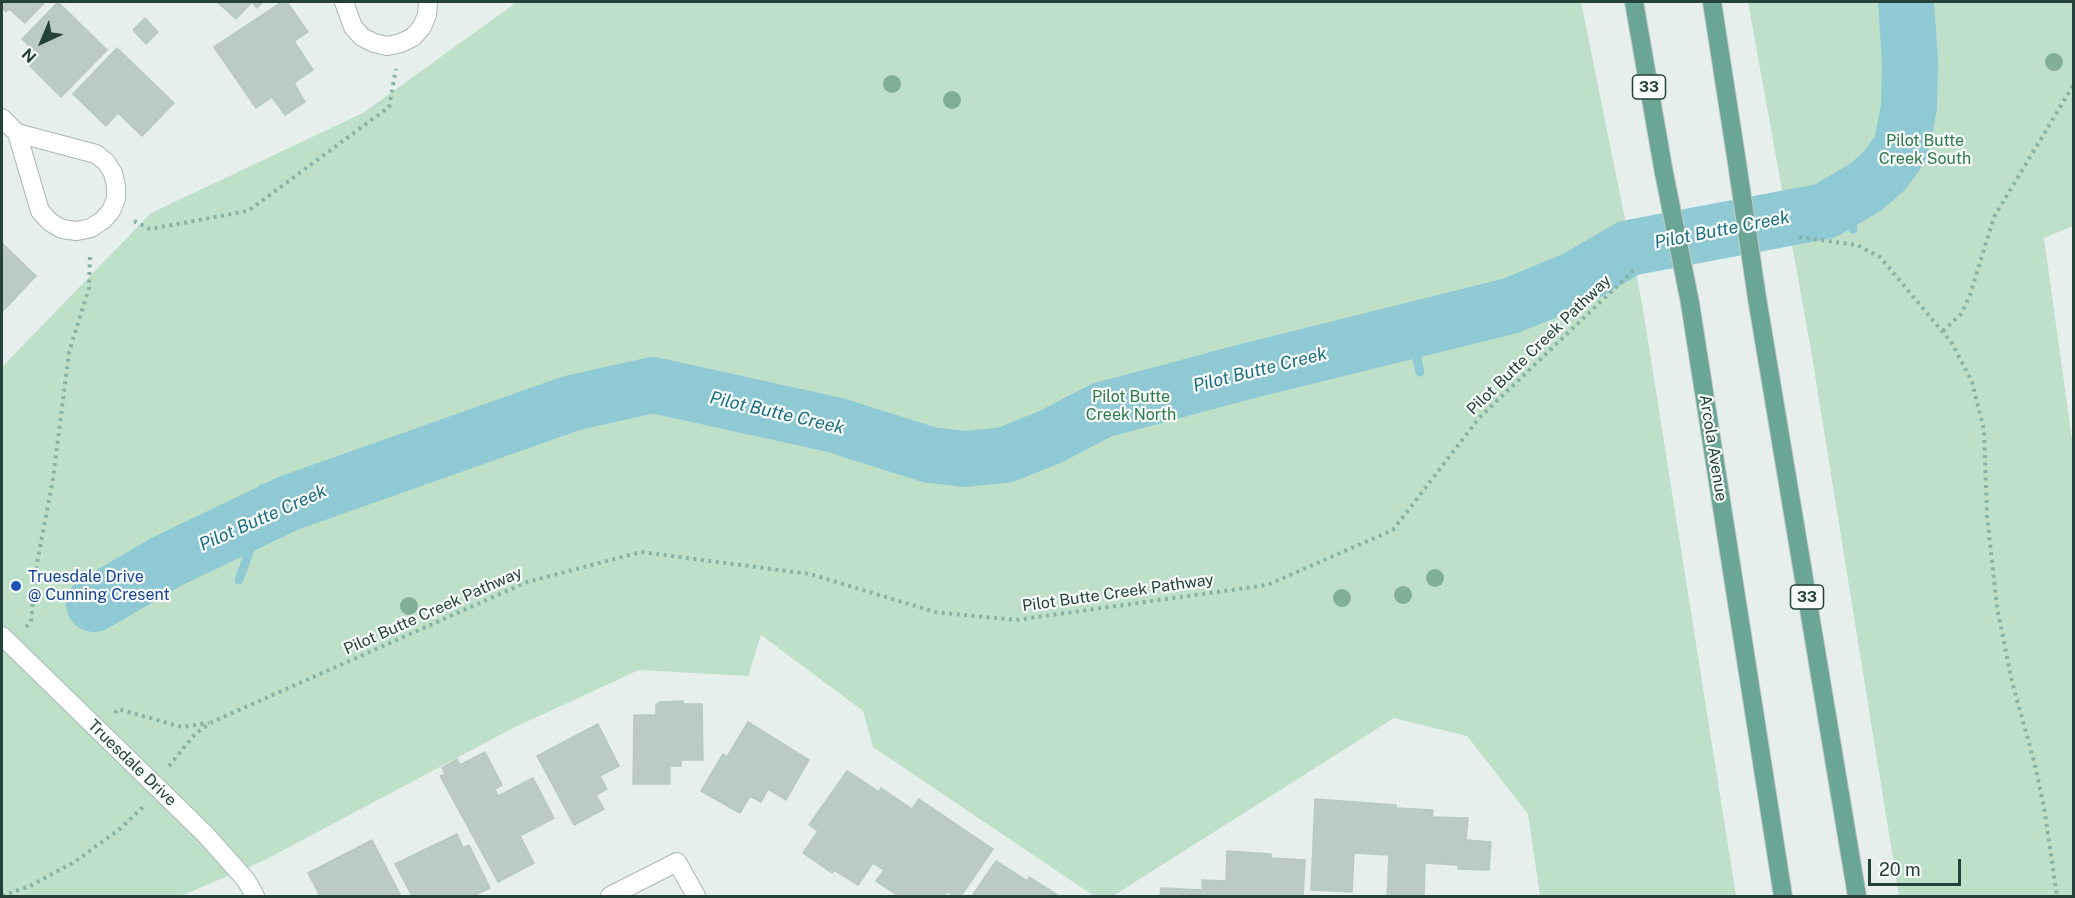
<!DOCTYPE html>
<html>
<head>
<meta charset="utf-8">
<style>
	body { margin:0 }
	#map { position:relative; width:2075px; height:898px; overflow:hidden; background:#e6efeb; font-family:"Public Sans",sans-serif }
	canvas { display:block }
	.frame { position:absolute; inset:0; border:3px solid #24423a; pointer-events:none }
	.north { position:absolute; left:12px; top:12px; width:60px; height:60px; -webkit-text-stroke:4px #f7fbf9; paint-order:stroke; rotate:224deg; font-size:16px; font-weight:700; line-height:24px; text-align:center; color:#24423a }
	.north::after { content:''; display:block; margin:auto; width:21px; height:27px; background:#24423a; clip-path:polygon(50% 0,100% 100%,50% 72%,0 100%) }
	.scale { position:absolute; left:1868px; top:859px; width:93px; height:27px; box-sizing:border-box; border:3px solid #24423a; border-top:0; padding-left:8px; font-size:18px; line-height:21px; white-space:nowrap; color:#24423a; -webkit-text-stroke:4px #f7fbf9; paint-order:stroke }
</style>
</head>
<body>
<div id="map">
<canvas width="2075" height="898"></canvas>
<div class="frame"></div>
<div class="north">N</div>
<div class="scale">20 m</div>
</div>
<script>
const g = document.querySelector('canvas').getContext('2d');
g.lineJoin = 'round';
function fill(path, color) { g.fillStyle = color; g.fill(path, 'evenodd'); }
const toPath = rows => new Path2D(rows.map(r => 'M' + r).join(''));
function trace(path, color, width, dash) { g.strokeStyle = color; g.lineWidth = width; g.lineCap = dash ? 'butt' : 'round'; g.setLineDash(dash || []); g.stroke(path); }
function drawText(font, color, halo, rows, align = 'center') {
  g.font = font + ' "Public Sans",sans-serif'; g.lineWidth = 4.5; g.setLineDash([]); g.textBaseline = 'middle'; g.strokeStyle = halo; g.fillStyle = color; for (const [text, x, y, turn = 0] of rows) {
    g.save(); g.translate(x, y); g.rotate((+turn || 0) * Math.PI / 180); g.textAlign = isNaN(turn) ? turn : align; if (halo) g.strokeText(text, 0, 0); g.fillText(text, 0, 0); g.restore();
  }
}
const green = toPath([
	[517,2,1581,2,1642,303,1736,896,1540,896,1528,814,1467,736,1394,718,1113,896,1094,896,873,747,863,711,761,635,748,676,639,670,513,728,265,860,181,896,2,896,2,367,151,213,363,113],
	[1748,2,2073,2,2073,226,2044,238,2074,454,2073,896,1899,896,1811,350]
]);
const stream = toPath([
	[1851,197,1848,203,1847,214,1853,229],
	[1420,372,1417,359,1420,342,1425,333,1436,324],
	[263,488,276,498,289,503],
	[239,580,252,544,272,510]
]);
const river = toPath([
	[94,604,166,562,289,503,572,403,653,385,835,425,930,455,965,459,1005,455,1050,437,1102,410,1244,372,1510,306,1574,280,1629,248,1825,211,1866,187,1885,170,1901,148,1909,107,1910,61,1906,2]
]);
const building = toPath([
	[2,2,45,2,25,23,9,9,6,12,2,7,2,2],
	[58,2,107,50,61,97,28,64,38,54,22,39,58,2],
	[217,2,263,2,257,8,252,2,236,19,217,2],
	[282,2,287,2,308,32,294,41,313,70,294,83,305,102,285,115,272,97,256,108,214,47,282,2],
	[145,18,158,32,146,44,133,30,145,18],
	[117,48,174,103,142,136,118,113,106,126,73,94,117,48],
	[2,243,36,276,2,312,2,243],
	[683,701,683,704,702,704,703,760,681,760,681,766,670,766,670,784,633,784,634,715,656,715,656,704,660,704,659,702,683,701],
	[748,722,809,760,786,800,768,789,761,802,750,796,740,813,701,791,723,754,727,757,748,722],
	[598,724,619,766,600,776,607,789,596,795,604,809,574,825,537,756,598,724],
	[485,752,502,785,495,789,498,796,533,778,554,818,520,836,534,863,498,882,440,776,445,774,442,768,457,759,460,765,485,752],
	[847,771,879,792,881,788,912,809,919,799,993,849,961,896,953,896,947,892,944,896,899,896,876,881,884,870,873,863,858,885,834,870,832,873,803,853,818,831,809,825,847,771],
	[1315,799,1396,805,1396,808,1433,810,1432,817,1468,818,1466,840,1491,842,1489,870,1458,869,1458,865,1425,863,1424,896,1387,896,1389,855,1354,853,1352,892,1311,890,1315,799],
	[457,834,463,848,469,845,490,888,473,896,412,896,395,864,457,834],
	[372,840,401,896,320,896,308,873,372,840],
	[1227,851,1271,854,1271,858,1305,860,1303,896,1160,896,1161,888,1202,890,1202,880,1226,881,1227,851],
	[996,861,1027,881,1029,877,1059,896,972,896,996,861]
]);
const path = toPath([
	[134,221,150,229,248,211,389,107,396,69],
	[1799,237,1857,245,1880,257,1952,343,1972,382,1984,430,1987,516,1997,607,2012,682,2034,761,2044,807,2057,896],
	[1943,331,1961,314,1970,295,1994,217,2074,84],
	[26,627,31,622,37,563,53,479,69,352,89,288,90,253],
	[115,713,118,709,182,727,209,723],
	[169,766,195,734,212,722,527,582,641,552,810,574,935,612,1016,620,1267,585,1393,530,1479,418,1637,267],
	[2,896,30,886,76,861,121,828,144,806]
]);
const street = toPath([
	[344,2,353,27,362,37,374,43,387,46,401,43,413,37,422,27,427,15,428,2],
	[2,118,17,133],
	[17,133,96,154,106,162,113,173,116,186,116,199,111,211,103,220,91,228,77,231,62,229,50,222,40,211,17,133],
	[610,896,677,862,696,896]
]);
const secondary = toPath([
	[2,636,206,835,246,880,255,896]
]);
const primary = toPath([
	[1634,2,1664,173],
	[1712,2,1737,163],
	[1757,298,1857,896],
	[1690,303,1783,896]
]);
const primaryBridge = toPath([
	[1737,163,1757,298],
	[1664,173,1690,303]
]);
const trees = [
	[2054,62],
	[892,84],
	[952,100],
	[1435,578],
	[1403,595],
	[1342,598],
	[409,606]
];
const markers = [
	[16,586,6,"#1a4fb4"]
];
const shields = [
	[1649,87,33],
	[1807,597,33]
];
const shieldNames = [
	["33",1649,87],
	["33",1807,597]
];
const parkNames = [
	["Pilot Butte",1925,141],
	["Creek South",1925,159],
	["Pilot Butte",1131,397],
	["Creek North",1131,415]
];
const streetNames = [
	["Pilot Butte Creek Pathway",1539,345,-44],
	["Arcola Avenue",1713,448,81],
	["Pilot Butte Creek Pathway",1118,593,-8],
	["Pilot Butte Creek Pathway",433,611,-24],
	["Truesdale Drive",132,763,44]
];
const transitNames = [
	["Truesdale Drive",28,577],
	["@ Cunning Cresent",28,595]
];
const waterNames = [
	["Pilot Butte Creek",1722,230,-11],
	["Pilot Butte Creek",1260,370,-14],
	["Pilot Butte Creek",777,413,13],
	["Pilot Butte Creek",263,518,-24]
];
fill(green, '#bfe0c8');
trace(stream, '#8ec9d4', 9);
trace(river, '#8ec9d4', 56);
fill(building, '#bbcac4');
trace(building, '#b8c9c2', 1.5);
trace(street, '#a8b8b2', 20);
trace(secondary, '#a4bbb3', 20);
trace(primary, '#c2cac8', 20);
trace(path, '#86b3a5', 4, [3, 4.5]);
trace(street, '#fff', 18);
trace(secondary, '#fff', 18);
trace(primary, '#6aa596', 18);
trace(primaryBridge, '#c2cac8', 20, []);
trace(primaryBridge, '#6aa596', 18);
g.fillStyle = '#80af93';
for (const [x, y] of trees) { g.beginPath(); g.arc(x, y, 9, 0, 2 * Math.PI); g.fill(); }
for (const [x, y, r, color] of markers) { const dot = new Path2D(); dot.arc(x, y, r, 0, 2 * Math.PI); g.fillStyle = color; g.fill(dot); trace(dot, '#f7fbf9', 2); }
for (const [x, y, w] of shields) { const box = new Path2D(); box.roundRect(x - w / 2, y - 12, w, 24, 4.5); g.fillStyle = '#f7fbf9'; g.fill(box); trace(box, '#24423a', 1.5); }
drawText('bold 15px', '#24423a', null, shieldNames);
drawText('16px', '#2d7a4b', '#f7fbf9', parkNames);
drawText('16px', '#24423a', '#f7fbf9', streetNames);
drawText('16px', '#164399', '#f7fbf9', transitNames, 'left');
drawText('italic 18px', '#1c6f80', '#f7fbf9', waterNames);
</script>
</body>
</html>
